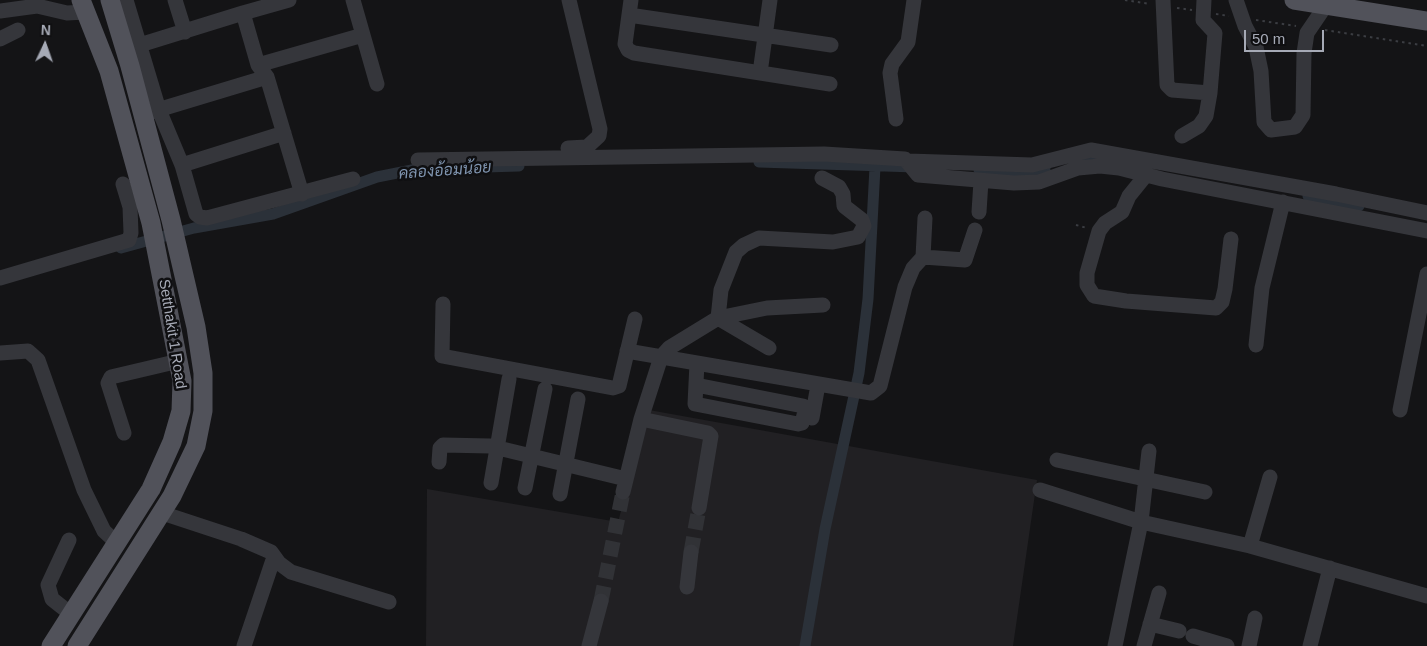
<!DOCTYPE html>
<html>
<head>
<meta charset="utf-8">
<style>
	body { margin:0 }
	#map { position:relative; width:1427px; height:646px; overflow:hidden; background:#141416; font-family:Helvetica,sans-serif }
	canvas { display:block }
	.north { position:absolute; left:20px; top:20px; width:50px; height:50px; -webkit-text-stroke:4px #0f0f11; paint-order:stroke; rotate:3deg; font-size:14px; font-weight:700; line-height:20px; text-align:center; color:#a6aab6 }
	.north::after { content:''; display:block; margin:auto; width:18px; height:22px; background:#a6aab6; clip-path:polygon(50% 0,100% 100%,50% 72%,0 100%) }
	.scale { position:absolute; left:1244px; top:30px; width:80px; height:22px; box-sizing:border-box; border:2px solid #a6aab6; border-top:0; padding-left:6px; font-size:15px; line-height:18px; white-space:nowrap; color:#a6aab6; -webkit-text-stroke:4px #0f0f11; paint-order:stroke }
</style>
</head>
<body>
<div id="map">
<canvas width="1427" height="646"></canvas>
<div class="north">N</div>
<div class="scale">50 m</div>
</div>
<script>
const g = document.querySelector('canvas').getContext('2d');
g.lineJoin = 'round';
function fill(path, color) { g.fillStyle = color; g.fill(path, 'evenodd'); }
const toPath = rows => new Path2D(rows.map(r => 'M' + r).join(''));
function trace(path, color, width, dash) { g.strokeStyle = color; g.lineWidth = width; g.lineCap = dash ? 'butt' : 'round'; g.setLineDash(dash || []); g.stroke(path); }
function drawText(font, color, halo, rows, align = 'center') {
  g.font = font + ' Helvetica,Sarabun,sans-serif'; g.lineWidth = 5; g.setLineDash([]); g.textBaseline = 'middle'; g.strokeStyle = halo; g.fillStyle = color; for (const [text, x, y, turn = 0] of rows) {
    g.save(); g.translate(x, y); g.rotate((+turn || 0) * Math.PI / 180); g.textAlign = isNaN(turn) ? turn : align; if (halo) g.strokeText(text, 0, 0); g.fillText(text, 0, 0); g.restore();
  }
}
const built = toPath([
	[649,410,1037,480,1013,646,426,646,427,489,618,522]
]);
const canal = toPath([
	[1075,161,1086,158,1111,159],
	[759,162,916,167],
	[979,170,1026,174,1045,169],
	[1308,196,1359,206],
	[121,248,194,228,273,214,377,177,417,169,519,166],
	[805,646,825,529,859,373,868,299,875,167]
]);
const minorTunnel = toPath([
	[691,552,699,508],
	[601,601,623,492]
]);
const path = toPath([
	[1125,0,1150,4],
	[1177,8,1192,10],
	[1216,14,1229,16],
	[1256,20,1296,26],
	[1325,30,1427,46],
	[1076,225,1087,228]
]);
const minor = toPath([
	[126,0,159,110,182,165,196,214,200,217,207,218,353,179],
	[175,0,185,32],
	[289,0,243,13,258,65,267,77,302,194],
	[353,0,377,84],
	[631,0,625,44,628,50,634,53,830,84],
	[1163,0,1167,85,1172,90,1210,93,1215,33,1203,20,1204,0],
	[1236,0,1245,26,1256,47,1261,71,1264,122,1271,130,1295,127,1303,115,1304,53,1307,33,1326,5],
	[0,11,37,6,67,13,85,12],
	[629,15,831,45],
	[0,39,18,30],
	[130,48,243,13],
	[258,65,363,35],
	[760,73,770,0],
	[151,112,267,77],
	[896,119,890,73,892,64,908,42,914,0],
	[1182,136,1199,126,1206,116,1210,93],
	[568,148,587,147,599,136,600,129,569,0],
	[418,160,824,154,905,159,918,175,1014,183,1039,182,1078,168,1100,166,1119,168,1162,179,1427,231],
	[908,161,1032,165,1091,150,1336,194,1427,213],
	[182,165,284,133],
	[1146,175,1129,196,1122,212,1105,223,1099,231,1087,273,1087,285,1094,296,1126,301,1216,308,1222,302,1225,289,1231,239],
	[979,212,981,181],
	[923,257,925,218],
	[0,278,129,240,131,233,130,207,123,184],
	[443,304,442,356,613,388,619,386,635,319],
	[1256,345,1262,288,1283,202],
	[769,348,718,318,721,290,736,252,744,245,759,238,833,242,858,237,864,226,862,220,844,206,843,194,839,187,822,178],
	[627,351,871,393,880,386,905,287,913,268,923,257,965,260,975,230],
	[0,353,28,351,38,360,84,490,104,531,117,543],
	[696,385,803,406,805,411,802,423,798,424,695,404,697,363],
	[1400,410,1427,274],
	[812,418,818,385],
	[641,419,708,433,711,436,699,508],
	[124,433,108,383,111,377,179,361],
	[1057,460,1205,492],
	[439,462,440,448,443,445,490,446,626,479],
	[491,483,509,379],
	[525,488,545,389],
	[1040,490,1141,522,1250,546,1427,596],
	[623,492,641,419,661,357,669,348,718,318,767,308,823,305],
	[560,494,578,399],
	[162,513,241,539,271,552,279,563,291,572,389,602],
	[69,540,48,585,52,599,71,614],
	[1250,546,1270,477],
	[687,587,691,552],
	[1150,624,1179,631],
	[1193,636,1227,646],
	[244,646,274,557],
	[589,646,601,601],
	[1115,646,1141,522,1149,451],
	[1144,646,1159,593],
	[1249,646,1255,618],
	[1310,646,1330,568]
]);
const major = toPath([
	[1294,0,1427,21],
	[51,646,151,489,172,442,181,411,182,381,151,223,109,71,81,0],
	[77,646,172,496,196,446,203,411,203,373,196,327,171,220,130,66,110,0]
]);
const streetNames = [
	["Setthakit 1 Road",172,334,81]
];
const waterNames = [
	["คลองอ้อมน้อย",445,171,-4]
];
fill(built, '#212023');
trace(canal, '#2b3139', 11);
trace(minorTunnel, '#313236', 15, [15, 8]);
trace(path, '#3b3d42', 2, [2.5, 4]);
trace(minor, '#35363b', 15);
trace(major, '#51525a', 19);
drawText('15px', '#a6aab6', '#0f0f11', streetNames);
drawText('italic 16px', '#7f94af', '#0f0f11', waterNames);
</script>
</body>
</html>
